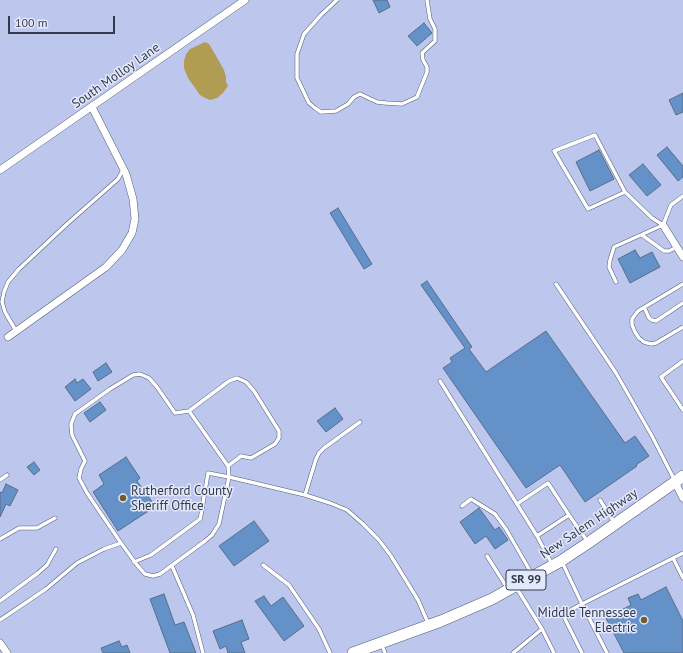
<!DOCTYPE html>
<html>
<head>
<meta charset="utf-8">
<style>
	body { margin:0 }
	#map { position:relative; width:683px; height:653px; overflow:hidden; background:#bdc7ed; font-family:"PT Sans",sans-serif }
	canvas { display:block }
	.scale { position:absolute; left:8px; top:16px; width:107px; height:18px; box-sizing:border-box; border:2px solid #363949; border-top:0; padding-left:5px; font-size:12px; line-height:14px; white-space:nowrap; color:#363949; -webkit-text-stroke:3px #e3e9fc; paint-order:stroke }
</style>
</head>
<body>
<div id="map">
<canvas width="683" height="653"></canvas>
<div class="scale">100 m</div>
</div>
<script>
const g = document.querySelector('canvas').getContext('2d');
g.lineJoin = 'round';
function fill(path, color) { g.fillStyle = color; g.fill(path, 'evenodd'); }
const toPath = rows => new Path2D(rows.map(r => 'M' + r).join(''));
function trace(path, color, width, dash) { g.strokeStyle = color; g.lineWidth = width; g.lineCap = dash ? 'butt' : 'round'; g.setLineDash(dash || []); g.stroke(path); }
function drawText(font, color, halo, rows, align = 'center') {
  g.font = font + ' "PT Sans",sans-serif'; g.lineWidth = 3; g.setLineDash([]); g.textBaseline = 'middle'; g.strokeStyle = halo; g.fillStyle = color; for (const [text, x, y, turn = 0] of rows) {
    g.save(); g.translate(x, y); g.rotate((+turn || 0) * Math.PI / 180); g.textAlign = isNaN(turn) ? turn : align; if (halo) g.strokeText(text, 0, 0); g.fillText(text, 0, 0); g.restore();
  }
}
const water = toPath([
	[205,42,209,44,219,61,224,70,226,77,226,82,228,86,223,93,217,98,210,100,205,98,200,95,188,78,184,68,184,61,186,54,190,49]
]);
const building = toPath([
	[373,0,387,0,390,7,379,13,373,0],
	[424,23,432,33,417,46,408,36,424,23],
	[683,93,683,112,676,115,669,100,683,93],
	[667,147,683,166,683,177,678,181,657,155,667,147],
	[599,150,614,179,590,191,576,162,599,150],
	[643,164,661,185,647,196,629,175,643,164],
	[338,208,372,264,364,269,330,213,338,208],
	[635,250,640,258,652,252,660,267,630,283,618,259,635,250],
	[427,281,472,347,469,349,486,372,546,331,625,443,635,436,649,456,636,465,637,466,585,502,560,465,526,488,443,368,452,362,450,358,465,348,421,285,427,281],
	[106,363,112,372,98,381,93,372,106,363],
	[75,379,77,383,83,379,91,389,75,401,65,387,75,379],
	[100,402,106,410,90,422,84,413,100,402],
	[335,408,343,419,326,432,317,421,335,408],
	[126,457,140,478,137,481,153,503,150,504,153,508,118,531,93,492,104,484,99,475,126,457],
	[34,462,40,470,34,475,27,467,34,462],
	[6,484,18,490,10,506,6,504,0,517,0,492,2,493,6,484],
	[479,508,495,530,499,527,508,540,495,549,486,536,475,544,460,522,479,508],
	[254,521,269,541,234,566,219,546,254,521],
	[666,587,683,621,683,653,624,653,606,618,631,605,628,598,638,594,641,600,666,587],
	[164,594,175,625,184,622,196,653,170,653,150,599,164,594],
	[264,596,271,606,283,597,304,626,284,641,255,601,264,596],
	[242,620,249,639,241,642,245,653,228,653,226,646,220,649,213,631,242,620],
	[119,641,122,647,127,645,130,653,103,653,101,648,119,641]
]);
const lane = toPath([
	[337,0,321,15,304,34,297,54,297,78,309,103,315,108,321,112,336,111,348,104,354,97,360,94,377,102,386,103,402,104,417,97,427,72,427,67,423,60,422,53,435,41,435,29,430,19,427,0],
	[625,192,588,209,554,151,595,135,625,192,652,218,663,225],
	[642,235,664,251,669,251,677,247],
	[616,282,609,267,610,260,614,247,663,225,671,205,683,196],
	[556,284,616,373,652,436,675,481],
	[683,284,638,311,632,319,632,325,635,332,639,338,644,342,651,344,656,343,683,327],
	[644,307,649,318,652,320,656,321,683,303],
	[16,331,5,312,2,302,4,292,8,282,19,269,67,224,118,179,123,170],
	[683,361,661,377,683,410],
	[440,381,537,536],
	[189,411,228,466,241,456,251,458,275,444,279,438,279,431,254,391,246,382,237,378,229,381,189,411,175,413,157,387,149,378,140,374,133,375,110,389,75,414,71,424,72,435,85,461,81,469,79,478,87,493,121,543,137,565,145,574,153,576,160,574,205,541,212,535,219,524,229,477,305,495,330,503,347,510,363,524,379,540,391,556,418,600,428,623],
	[0,480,7,475],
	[305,495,316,459,319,453,324,448,360,422],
	[600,500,614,522],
	[517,504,548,483,569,515],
	[462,506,471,499,495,514,506,529,533,576],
	[0,539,19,528,37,528,55,518],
	[487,556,508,589],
	[673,558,683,578],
	[134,562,151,555,200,519,201,515,208,473,229,477,228,466],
	[562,562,582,604,683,553],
	[552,564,537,536,569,515,588,542],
	[263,565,289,585,319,629,330,653],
	[172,566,193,615,203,653],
	[0,601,38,573,47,565,56,549],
	[0,620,46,589,77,563,104,549,121,543],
	[542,629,554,653],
	[382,645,385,653],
	[513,653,542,629,516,587],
	[582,653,563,615,565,613,582,604,607,653]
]);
const street = toPath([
	[0,170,245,0],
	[663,225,683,257],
	[8,337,106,267,122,250,132,233,135,219,133,199,126,174,92,107],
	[675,482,683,498],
	[0,643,7,653]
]);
const primary = toPath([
	[353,653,441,621,492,599,508,590,561,561,588,543,675,482,683,476]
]);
const markers = [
	[123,498,4,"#6d5f2c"],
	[644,620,4,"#6d5f2c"]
];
const shields = [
	[526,580,40]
];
const shieldNames = [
	["SR 99",526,580]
];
const streetNames = [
	["South Molloy Lane",116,76,-35],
	["New Salem Highway",589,524,-34]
];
const poiNames = [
	["Rutherford County",131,491],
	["Sheriff Office",131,506],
	["Middle Tennessee",636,613,"right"],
	["Electric",636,628,"right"]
];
fill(water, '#b19c53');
fill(building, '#6491c8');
trace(building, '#566e8b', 1);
trace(lane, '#535b7c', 4.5);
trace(street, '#535b7c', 8);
trace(primary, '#535b7c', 12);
trace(lane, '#fff', 3.5);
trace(street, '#fff', 7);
trace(primary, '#fff', 11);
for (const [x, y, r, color] of markers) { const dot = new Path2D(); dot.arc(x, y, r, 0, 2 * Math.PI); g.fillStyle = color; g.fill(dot); trace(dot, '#e3e9fc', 1.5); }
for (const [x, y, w] of shields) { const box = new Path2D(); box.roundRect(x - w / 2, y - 10, w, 20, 3); g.fillStyle = '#e3e9fc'; g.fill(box); trace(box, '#363949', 1); }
drawText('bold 12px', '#363949', null, shieldNames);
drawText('13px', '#363949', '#e3e9fc', streetNames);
drawText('13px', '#363949', '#e3e9fc', poiNames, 'left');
</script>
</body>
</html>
